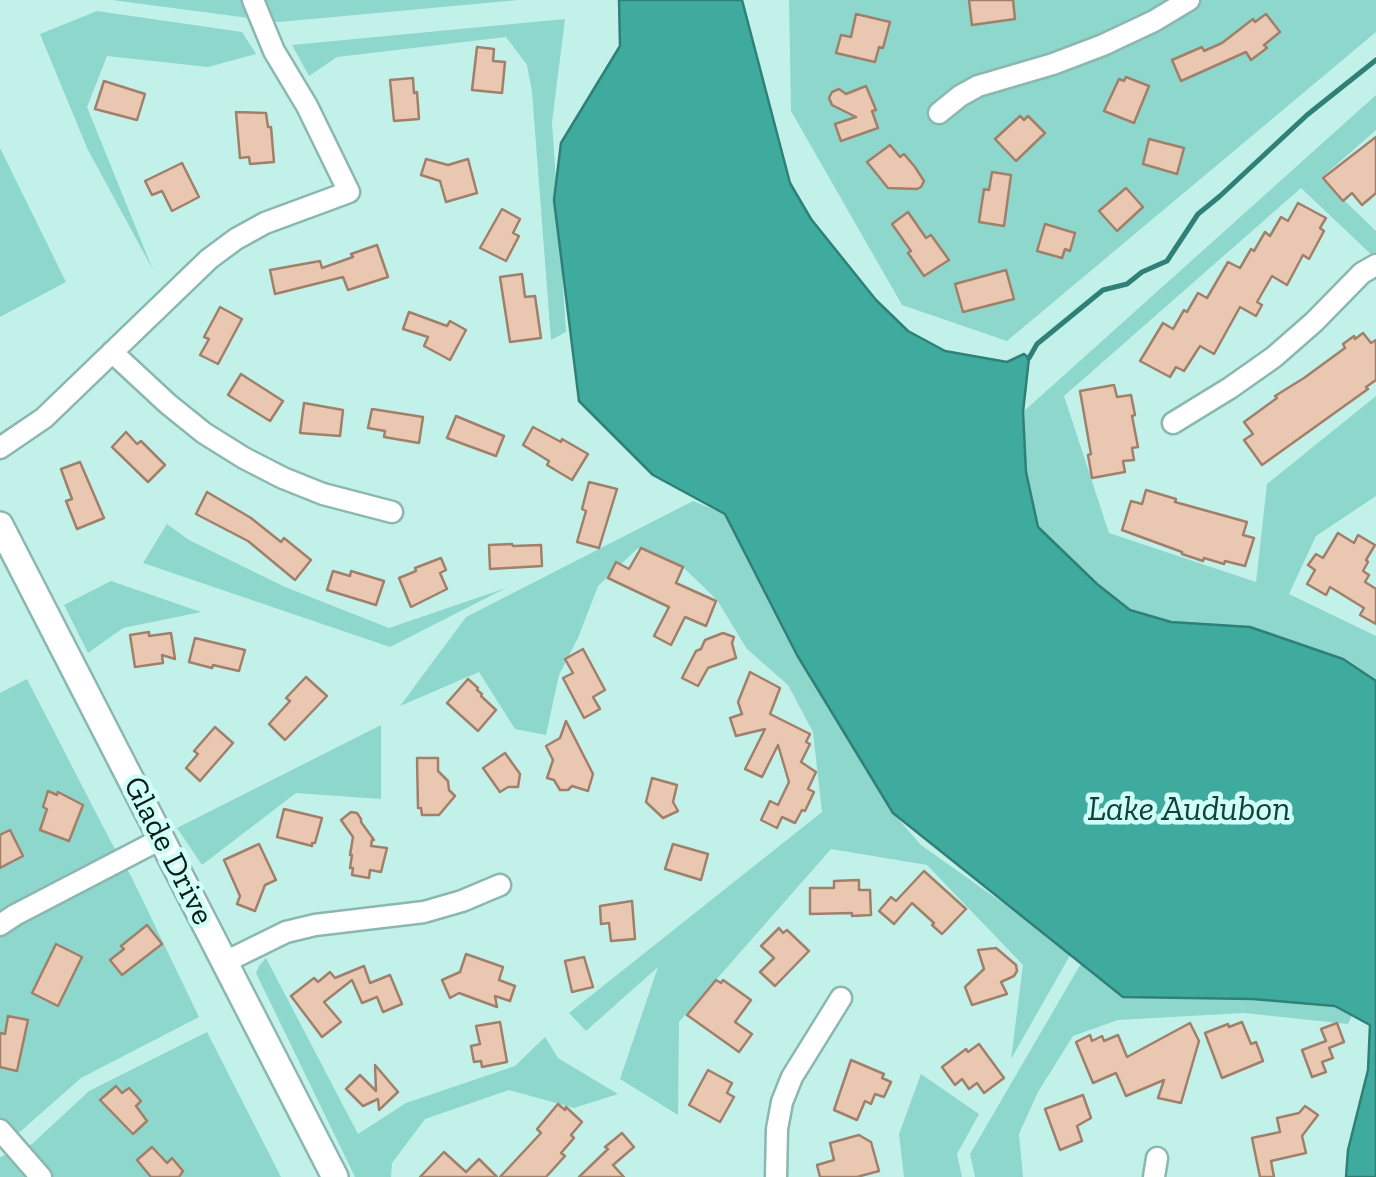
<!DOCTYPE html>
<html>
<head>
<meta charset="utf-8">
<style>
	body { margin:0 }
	canvas { display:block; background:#c2f1ea }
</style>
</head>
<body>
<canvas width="1376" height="1177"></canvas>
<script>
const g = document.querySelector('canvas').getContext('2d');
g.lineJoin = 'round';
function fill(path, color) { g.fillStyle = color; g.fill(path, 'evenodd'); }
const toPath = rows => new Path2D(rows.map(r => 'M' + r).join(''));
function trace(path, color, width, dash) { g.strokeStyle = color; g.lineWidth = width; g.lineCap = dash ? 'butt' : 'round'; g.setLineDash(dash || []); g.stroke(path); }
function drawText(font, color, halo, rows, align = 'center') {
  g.font = font + ' "Zilla Slab",serif'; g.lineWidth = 9; g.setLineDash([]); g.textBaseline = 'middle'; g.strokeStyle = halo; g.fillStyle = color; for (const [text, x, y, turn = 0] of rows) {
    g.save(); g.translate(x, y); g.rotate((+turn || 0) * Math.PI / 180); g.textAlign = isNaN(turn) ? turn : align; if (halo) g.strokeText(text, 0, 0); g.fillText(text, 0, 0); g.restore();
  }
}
const green = toPath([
	[112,0,519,0,279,22],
	[789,0,1376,0,1376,32,1007,341,902,305,791,111],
	[97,11,242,32,256,54,208,67,107,56,87,107,153,270,87,148,40,34],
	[565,19,552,122,566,332,551,340,532,92,527,65,506,37,337,57,309,76,292,45],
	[1376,95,1376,130,1321,178,1376,231,1376,259,1301,188,1064,396,1109,533,1256,582,1267,484,1376,396,1376,496,1316,536,1289,594,1376,636,1376,681,1343,659,1250,627,1171,622,1130,610,1097,584,1038,527,1026,472,1023,412],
	[0,148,66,282,0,317],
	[693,501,725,514,797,655,893,813,921,845,1072,952,1011,1059,1023,965,927,865,831,849,679,1022,678,1115,620,1079,658,967,586,1031,569,1013,822,812,813,732,788,685,747,649,717,600,684,568,638,548,598,586,578,638,559,675,546,735,515,729,479,672,400,706,466,617],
	[167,524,189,540,285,587,389,628,506,588,390,647,143,563],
	[111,581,201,612,123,628,88,653,64,605],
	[27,679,111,842,132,878,199,1017,81,1078,21,1131,0,1140,0,693],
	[381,725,381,799,296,793,202,865,177,828],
	[266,958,358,1134,406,1103,515,1066,545,1037,558,1058,618,1094,574,1108,509,1090,425,1119,392,1163,391,1177,355,1177,256,973,259,966],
	[1083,960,1361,996,1348,1024,1244,1013,1118,1020,1073,1036,1038,1092,1019,1134,1023,1177,975,1177,970,1154],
	[207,1032,281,1177,0,1177,0,1157,32,1144,89,1091],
	[921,1074,979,1114,957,1154,962,1177,904,1177,899,1134]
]);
const water = toPath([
	[619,0,742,0,790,183,811,219,876,300,908,331,945,351,1007,362,1024,354,1029,358,1023,412,1026,472,1038,527,1097,584,1130,610,1171,622,1250,627,1343,659,1376,681,1376,1177,1346,1177,1348,1150,1368,1070,1370,1025,1335,1006,1253,999,1123,997,893,813,797,655,725,514,653,475,579,401,554,200,561,143,620,46,619,0]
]);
const stream = toPath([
	[1029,358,1037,344,1103,290,1127,284,1142,272,1167,261,1198,214,1220,196,1307,115,1376,60]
]);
const building = toPath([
	[969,0,1013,0,1015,19,972,25,969,0],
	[856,14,890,22,883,48,879,47,875,62,836,53,841,35,851,37,856,14],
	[1266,14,1280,32,1264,45,1267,48,1251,60,1246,52,1181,81,1172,60,1202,47,1204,51,1222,43,1253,19,1255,22,1266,14],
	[477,47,494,49,493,61,505,62,502,93,472,90,477,47],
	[1126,77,1149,86,1134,123,1104,111,1119,79,1124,81,1126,77],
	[413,78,414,93,417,92,419,119,394,121,390,80,413,78],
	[104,81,145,94,137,120,95,109,104,81],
	[866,86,876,110,872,111,878,128,841,141,835,124,856,117,832,105,829,98,832,92,839,89,846,94,866,86],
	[236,112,266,113,268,127,271,127,274,162,250,164,249,157,240,158,236,112],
	[1020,116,1024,120,1028,116,1045,133,1016,161,995,139,1020,116],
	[1376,137,1376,193,1362,205,1352,193,1343,201,1323,178,1376,137],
	[1149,139,1184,148,1177,174,1143,164,1149,139],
	[890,145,900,157,904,154,915,167,924,181,921,187,917,189,888,188,867,162,890,145],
	[426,159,448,165,468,159,477,193,446,202,440,181,421,175,426,159],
	[182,163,199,197,172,211,162,191,152,195,145,181,182,163],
	[992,172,1011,175,1004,226,979,222,984,189,989,190,992,172],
	[1126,188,1143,207,1117,231,1099,211,1126,188],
	[1298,203,1326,218,1320,228,1324,231,1309,259,1303,255,1287,285,1272,276,1257,302,1262,305,1256,316,1240,307,1214,354,1200,346,1184,371,1176,367,1170,377,1140,361,1163,323,1173,329,1184,310,1187,312,1198,293,1207,298,1228,262,1240,268,1251,249,1254,251,1265,232,1270,236,1281,217,1288,221,1298,203],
	[502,209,520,219,513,233,519,236,506,261,480,248,502,209],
	[908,212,926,238,931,235,949,260,924,276,908,253,911,251,892,224,908,212],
	[1045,224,1075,233,1070,251,1065,249,1062,258,1037,251,1045,224],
	[377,245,388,277,348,290,343,277,275,294,270,270,320,261,322,268,353,257,351,254,377,245],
	[1006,270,1014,299,963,312,955,284,1006,270],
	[522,274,525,297,535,296,541,338,510,342,500,277,522,274],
	[220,307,242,319,218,364,200,355,209,339,204,337,220,307],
	[409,312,447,326,450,321,466,330,450,360,424,346,428,337,403,329,409,312],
	[1363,333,1371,343,1376,340,1376,380,1366,387,1368,389,1262,465,1244,440,1253,434,1244,422,1277,398,1275,396,1304,378,1345,348,1343,344,1354,336,1355,339,1363,333],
	[241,374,283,401,270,421,228,395,241,374],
	[1114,385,1117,397,1131,395,1135,415,1132,416,1138,447,1132,448,1134,460,1123,461,1125,472,1092,478,1088,455,1091,454,1080,391,1114,385],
	[304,403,343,410,340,436,300,433,304,403],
	[372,409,423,417,419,443,384,437,385,431,368,428,372,409],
	[456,416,504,436,496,456,447,438,456,416],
	[533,427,561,442,562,439,588,454,572,480,547,465,549,461,523,445,533,427],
	[126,432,137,444,141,441,165,465,148,482,112,447,126,432],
	[80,462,104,518,77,529,66,501,72,499,61,469,80,462],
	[589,482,617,489,599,548,577,542,586,511,582,509,589,482],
	[1146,490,1176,499,1175,502,1247,522,1243,535,1254,538,1245,566,1225,561,1224,564,1204,558,1203,561,1182,554,1182,552,1122,530,1131,501,1142,504,1146,490],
	[207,492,251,518,281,542,284,538,311,560,295,580,248,541,196,514,207,492],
	[1338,533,1354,543,1358,535,1375,545,1366,560,1368,562,1363,571,1369,575,1365,582,1376,589,1376,624,1360,615,1364,608,1330,587,1326,595,1307,584,1315,570,1308,565,1316,554,1323,558,1338,533],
	[512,544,513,546,541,545,542,566,490,569,489,545,512,544],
	[641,548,683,567,676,583,716,601,706,626,685,617,671,645,654,636,669,607,608,578,616,562,629,569,641,548],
	[441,558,446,570,440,573,447,589,411,607,399,578,416,571,415,568,441,558],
	[333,571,350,576,351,571,384,581,376,605,327,590,333,571],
	[149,632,149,636,171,633,175,659,162,655,163,663,135,667,130,635,149,632],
	[723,633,734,637,732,643,736,658,708,668,698,686,682,678,696,651,701,649,705,640,723,633],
	[195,638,245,650,239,671,213,665,212,668,189,662,195,638],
	[583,649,605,690,593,697,600,709,584,718,563,678,573,673,565,659,583,649],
	[750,672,780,688,770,714,810,734,806,742,810,744,801,762,816,772,808,789,814,792,805,811,802,810,795,823,782,817,777,828,761,820,770,801,778,805,789,782,778,745,762,777,745,769,765,729,736,736,730,718,742,714,738,702,750,672],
	[306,677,327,696,285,740,269,724,290,701,286,698,306,677],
	[468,679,478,688,477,690,482,694,481,696,496,710,478,731,447,703,468,679],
	[566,721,593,774,588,791,572,786,568,790,560,790,554,780,547,778,553,760,546,746,560,738,566,721],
	[215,727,233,743,200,781,186,768,198,754,194,751,215,727],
	[505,753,520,774,518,787,508,787,500,792,483,768,505,753],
	[417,758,438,758,438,771,448,781,449,790,455,796,439,815,422,815,421,808,418,808,417,758],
	[652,778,677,785,673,802,678,811,663,818,646,802,652,778],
	[48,791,57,795,58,792,83,805,69,841,40,830,47,809,43,807,48,791],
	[284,809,322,818,315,843,312,843,312,846,277,837,284,809],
	[351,812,357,813,361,819,361,822,374,840,372,840,371,846,387,848,381,872,370,870,369,878,352,875,353,868,350,868,352,855,350,855,353,837,341,820,351,812],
	[10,830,23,856,0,868,0,835,10,830],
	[259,844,276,880,265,885,255,911,237,904,240,896,224,860,259,844],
	[673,844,708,854,701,880,665,869,673,844],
	[924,871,966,909,942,934,932,925,934,923,912,903,894,924,879,911,891,897,896,901,924,871],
	[859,880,859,890,870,890,871,915,852,916,852,913,810,914,810,888,834,888,834,881,859,880],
	[632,901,635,939,611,941,609,923,601,924,600,906,632,901],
	[147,925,162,944,122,975,110,960,124,949,121,946,147,925],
	[779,928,783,933,787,930,809,951,775,986,760,972,774,958,761,946,779,928],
	[56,944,82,957,58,1006,32,993,56,944],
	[996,948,1016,965,1017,971,1014,976,1001,982,1007,994,972,1005,965,987,984,969,978,950,996,948],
	[466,954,503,967,499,980,515,986,510,1001,495,996,497,1007,459,993,450,998,442,980,460,972,466,954],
	[584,957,593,987,572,992,565,961,584,957],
	[364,966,370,983,390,975,402,1004,383,1012,377,997,362,1003,352,980,324,1002,341,1022,322,1037,291,996,314,978,318,982,330,972,335,978,364,966],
	[716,980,721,983,723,980,751,1000,735,1022,752,1034,739,1052,687,1015,716,980],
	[8,1016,28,1020,17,1071,0,1067,0,1033,5,1034,8,1016],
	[500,1022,507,1062,482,1067,481,1061,474,1062,471,1046,480,1044,476,1026,500,1022],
	[1242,1022,1251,1044,1256,1042,1263,1061,1222,1078,1205,1033,1228,1024,1229,1027,1242,1022],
	[1190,1023,1199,1041,1181,1103,1158,1098,1164,1080,1126,1096,1116,1073,1093,1083,1076,1042,1090,1035,1092,1041,1102,1036,1104,1041,1118,1035,1127,1057,1190,1023],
	[1337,1023,1344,1042,1329,1048,1333,1058,1322,1062,1326,1072,1312,1077,1302,1050,1326,1041,1321,1029,1337,1023],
	[979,1044,1004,1078,984,1093,977,1083,969,1089,962,1079,955,1085,942,1067,966,1049,968,1052,979,1044],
	[851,1060,884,1074,882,1078,891,1082,884,1097,875,1094,871,1104,865,1101,857,1120,834,1110,851,1060],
	[375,1065,398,1092,379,1110,378,1099,363,1106,346,1089,360,1075,376,1091,375,1065],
	[708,1070,732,1083,727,1093,734,1097,720,1122,689,1105,708,1070],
	[116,1086,122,1093,129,1088,141,1101,136,1106,147,1121,133,1134,100,1100,116,1086],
	[1083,1095,1091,1118,1077,1126,1082,1141,1060,1150,1045,1109,1083,1095],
	[558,1104,565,1110,566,1107,582,1122,571,1135,574,1138,561,1153,565,1156,546,1177,500,1177,541,1133,537,1129,558,1104],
	[1305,1106,1318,1115,1302,1136,1306,1153,1271,1161,1274,1177,1260,1177,1252,1138,1280,1132,1277,1118,1299,1113,1305,1106],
	[622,1133,634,1147,613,1165,624,1177,579,1177,608,1149,605,1147,622,1133],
	[859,1135,871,1142,879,1171,857,1177,820,1177,817,1165,834,1160,830,1143,859,1135],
	[152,1147,167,1163,172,1158,183,1171,179,1177,151,1177,137,1160,152,1147],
	[444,1152,466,1172,479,1159,497,1177,420,1177,444,1152]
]);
const minor = toPath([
	[939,113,960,96,978,86,1053,64,1103,45,1154,21,1189,0],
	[112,352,168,404,204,433,244,458,283,478,323,494,392,512],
	[1173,423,1230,388,1274,357,1314,322,1362,273,1376,265],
	[0,448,44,418,209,259,236,239,265,223,349,192,307,106,274,51,253,0],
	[0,925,15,915,161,839],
	[225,962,286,932,315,925,424,912,462,901,500,885],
	[0,1130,41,1177],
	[776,1177,777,1129,782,1102,792,1077,841,998],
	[1154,1177,1157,1158]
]);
const tertiary = toPath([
	[0,525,335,1177]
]);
const streetNames = [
	["Glade Drive",168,851,63]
];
const waterNames = [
	["Lake Audubon",1189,810]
];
fill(green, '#8ed7cd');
fill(water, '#3fab9f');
trace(water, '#2f8077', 2.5);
trace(stream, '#2f8077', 5);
fill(building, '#eac7b1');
trace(building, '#a0806b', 2.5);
trace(minor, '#8ab8b1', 25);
trace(tertiary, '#8ab8b1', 30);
trace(minor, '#fff', 20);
trace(tertiary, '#fff', 25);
drawText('32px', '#091b19', '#cffff7', streetNames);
drawText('italic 35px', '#12423d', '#cffff7', waterNames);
</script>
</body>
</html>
